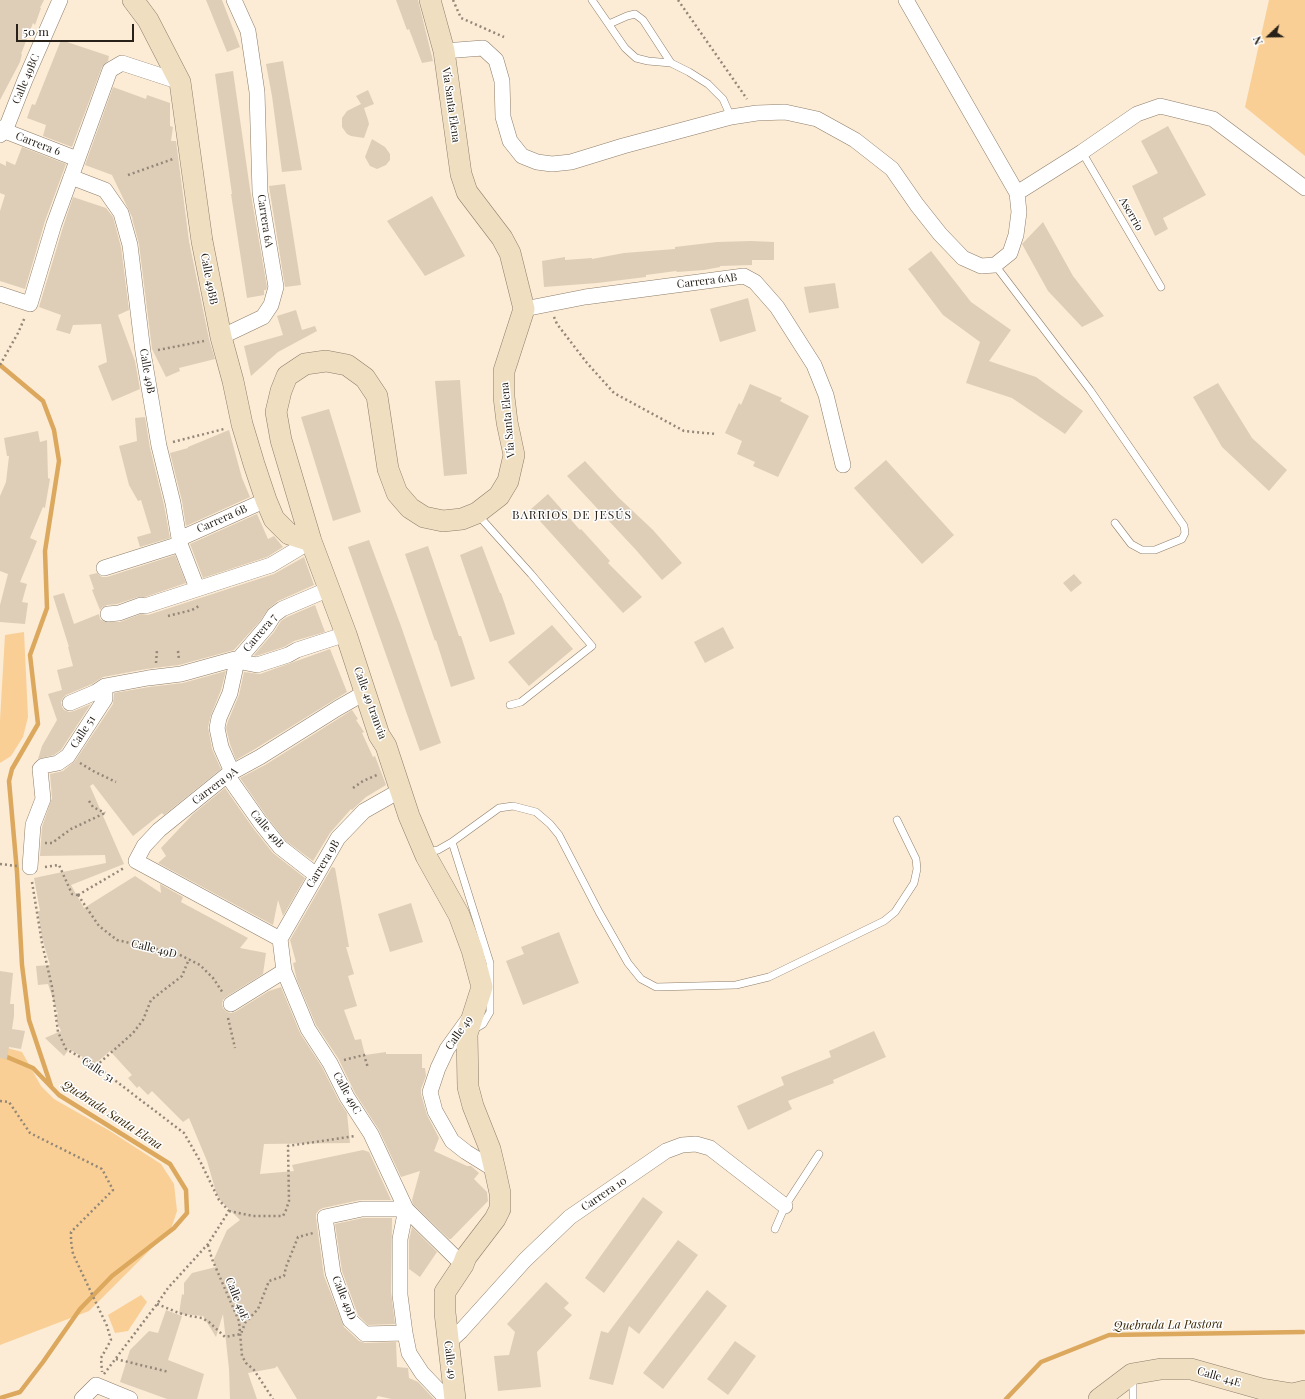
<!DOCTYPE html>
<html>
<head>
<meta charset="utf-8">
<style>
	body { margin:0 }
	#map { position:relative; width:1305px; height:1399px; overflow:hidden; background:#fcebd5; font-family:"Playfair Display",serif }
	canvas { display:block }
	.north { position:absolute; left:1249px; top:16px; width:40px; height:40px; -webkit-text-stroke:3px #fff; paint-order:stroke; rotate:248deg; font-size:11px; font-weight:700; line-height:16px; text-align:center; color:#272119 }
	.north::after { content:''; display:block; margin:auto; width:14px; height:18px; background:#272119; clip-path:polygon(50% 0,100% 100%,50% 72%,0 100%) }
	.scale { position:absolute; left:16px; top:24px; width:118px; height:18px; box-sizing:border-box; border:2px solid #272119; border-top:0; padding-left:5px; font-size:12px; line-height:14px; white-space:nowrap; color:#272119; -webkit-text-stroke:3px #fff; paint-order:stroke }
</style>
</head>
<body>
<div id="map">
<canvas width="1305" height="1399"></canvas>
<div class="north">N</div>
<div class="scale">50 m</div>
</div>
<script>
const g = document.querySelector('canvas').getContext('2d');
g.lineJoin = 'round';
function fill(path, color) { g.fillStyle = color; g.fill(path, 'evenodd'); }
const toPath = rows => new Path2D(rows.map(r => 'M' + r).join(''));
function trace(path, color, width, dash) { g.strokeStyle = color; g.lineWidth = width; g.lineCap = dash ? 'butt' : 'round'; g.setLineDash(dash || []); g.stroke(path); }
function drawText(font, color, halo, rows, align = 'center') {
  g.font = font + ' "Playfair Display",serif'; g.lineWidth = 3; g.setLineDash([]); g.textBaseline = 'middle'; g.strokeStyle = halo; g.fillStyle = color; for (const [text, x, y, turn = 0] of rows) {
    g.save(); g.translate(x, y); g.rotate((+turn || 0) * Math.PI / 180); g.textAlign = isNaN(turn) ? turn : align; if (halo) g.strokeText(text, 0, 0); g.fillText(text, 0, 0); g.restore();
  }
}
const green = toPath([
	[1269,0,1305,0,1305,156,1245,107],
	[24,632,28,717,23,737,11,756,0,763,0,720,5,635],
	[0,1046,22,1052,41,1086,54,1099,110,1131,161,1164,174,1184,177,1211,171,1229,89,1311,0,1345],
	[141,1295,147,1302,128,1331,115,1333,108,1315]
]);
const stream = toPath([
	[0,365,43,401,54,430,59,461,45,551,47,608,30,655,38,724,12,769,9,781,17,872,22,965,29,1020,51,1086],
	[0,1054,33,1068,59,1095,170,1164,186,1190,187,1213,174,1228,112,1276,80,1309,43,1362,20,1392,0,1398],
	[1006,1399,1041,1362,1109,1335,1303,1332]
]);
const building = toPath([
	[0,0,44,0,40,8,41,8,35,25,33,23,21,54,22,54,20,62,0,100],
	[206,0,222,0,240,47,227,52],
	[396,0,418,0,433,61,422,63,409,29,407,30],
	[61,40,109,56,108,61,102,67,72,147,43,136,46,125,27,118,32,104,35,105],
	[283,61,302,170,282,172,272,96,266,64],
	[233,71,250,189,267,287,266,290,264,290,264,295,247,298,231,194,232,194,215,74],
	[113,87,146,99,147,95,170,103,170,126,173,127,171,141,176,141,189,241,209,339,215,359,179,368,180,371,166,377,152,349,139,244,132,218,133,219,112,175,85,165],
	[368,90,374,104,364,108,368,120,369,124,364,138,351,136,347,134,342,127,342,118,347,111,361,104,356,96],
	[1168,126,1206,195,1163,218,1168,229,1155,236,1132,186,1158,173,1141,141],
	[372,139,385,147,390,154,390,160,386,165,377,169,370,166,365,157],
	[22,147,66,164,45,221,25,289,0,281,0,211,5,195,0,193,0,163,6,166,6,161,15,165],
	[285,184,301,285,285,287,269,186],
	[432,196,465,256,425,276,387,221],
	[73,197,106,208,113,217,121,247,129,310,118,315,135,361,140,389,112,401,98,366,107,362,101,324,73,325,70,334,56,330,61,315,39,307,63,227],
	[1043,222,1073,276,1104,316,1082,327,1048,291,1022,244],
	[751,241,774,242,774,260,752,260,752,265,720,266,720,267,704,270,677,272,676,271,646,275,646,277,597,283,544,287,542,261,565,257,565,260,592,258,592,259,624,253,675,249,675,247,717,242],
	[931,251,971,302,1011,330,989,361,1036,377,1083,411,1065,434,1012,398,966,383,980,342,943,315,908,269],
	[835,283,839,308,809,313,804,287],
	[748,298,756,331,720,342,710,309],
	[296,310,302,330,315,326,317,331,278,352,251,376,244,346,283,335,277,316],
	[460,380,467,474,444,476,435,381],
	[1218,383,1252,438,1287,470,1269,491,1222,447,1193,397],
	[750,384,782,398,780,401,809,416,778,477,753,466,755,462,737,454,742,441,725,433,739,403,741,405],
	[329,409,361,512,333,521,301,417],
	[145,417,150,448,164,505,170,538,140,547,137,537,151,533,141,500,138,501,129,485,119,446,137,441,135,418],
	[229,430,242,478,250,497,186,526,182,501,170,453,188,448,188,447],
	[38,431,40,442,47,440,48,478,50,479,45,508,43,507,30,538,37,541,20,582,27,584,22,602,28,603,25,624,0,622,0,605,8,574,0,571,0,496,6,482,9,456,7,456,4,438],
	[886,460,954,535,922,564,854,488],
	[585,461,618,497,653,530,682,563,662,580,636,550,567,476],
	[548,494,580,530,581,529,610,561,608,563,642,597,623,613,530,510],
	[257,514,268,539,274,536,283,547,267,557,203,578,190,544],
	[369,540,401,626,441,743,420,751,348,547],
	[428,546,459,636,461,636,475,679,451,687,436,640,435,641,405,554],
	[482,546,500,593,501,593,515,634,490,642,460,555],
	[175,555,186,583,145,597,138,597,117,604,107,605,103,607,100,610,92,590,94,589,89,575,97,573,102,577,107,577],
	[304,557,314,585,278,601,269,608,260,621,234,650,179,665,146,669,103,677,92,684,66,695,63,698,61,702,62,707,64,710,69,712,74,711,91,704,61,750,54,755,38,759,42,746,57,720,48,694,62,690,57,670,73,666,68,647,69,647,53,596,64,593,74,624,99,614,100,619,105,622,120,622,141,614,148,615,274,574],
	[1074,574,1082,583,1071,592,1063,583],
	[315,605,325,632,294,641,284,647,256,656,254,655,274,632,281,621,287,617],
	[552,625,573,649,529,686,508,662],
	[723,627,734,648,705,663,694,642],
	[330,649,347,692,255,749,236,760,230,744,226,728,228,721,239,695,244,672,260,674],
	[226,671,221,690,211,715,208,727,212,749,221,769,164,815,162,813,133,836,93,784,90,786,124,864,71,885,84,908,135,876,161,893,160,884,183,897,181,902,248,938,240,948,266,953,263,974,226,997,223,1000,222,1004,223,1008,227,1012,231,1013,235,1012,269,991,281,987,300,1033,322,1067,339,1101,347,1113,350,1143,264,1144,260,1174,294,1171,292,1165,363,1150,369,1152,391,1200,360,1200,323,1208,319,1210,316,1214,316,1218,324,1276,344,1327,359,1341,365,1343,396,1342,397,1367,408,1368,409,1378,418,1382,434,1399,391,1399,378,1396,376,1399,297,1399,277,1366,275,1368,248,1373,257,1399,230,1399,229,1369,223,1314,216,1337,203,1316,179,1314,182,1294,184,1295,184,1283,192,1273,216,1267,213,1261,227,1230,240,1220,220,1200,216,1192,207,1161,189,1118,183,1122,152,1091,148,1095,139,1086,137,1088,128,1078,132,1075,110,1051,95,1064,69,1049,64,1056,45,1038,61,1031,57,1022,58,1021,56,1014,58,1014,48,984,38,985,36,966,50,965,42,938,38,911,40,911,34,878,106,863,105,855,40,856,42,827,52,798,50,774,63,771,75,761,113,704,114,693,149,687,183,683],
	[352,710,358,719,356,720,364,732,362,733,373,757,375,756,386,785,366,797,352,810,351,809,330,833,313,861,286,841,267,817,240,778,265,765],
	[225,788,253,828,273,853,305,878,283,916,278,900,273,925,158,863,166,856,161,848,193,814],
	[332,867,335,868,349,947,346,947,354,974,348,976,357,1006,344,1010,355,1040,361,1039,365,1055,386,1052,386,1054,422,1054,422,1068,425,1068,426,1076,421,1089,421,1094,427,1115,439,1138,434,1151,467,1166,471,1166,479,1173,474,1179,487,1192,488,1201,451,1239,449,1239,413,1204,412,1200,420,1171,401,1177,379,1130,355,1093,338,1058,316,1025,297,980,293,963,296,962,290,940],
	[411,903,423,942,390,952,378,914],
	[559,932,579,983,523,1005,506,961,524,954,521,947],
	[0,971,13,973,10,1004,14,1004,14,1016,12,1029,25,1031,21,1049,9,1047,7,1059,0,1058],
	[874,1031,886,1057,833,1080,834,1083,788,1101,792,1109,748,1130,737,1106,784,1085,781,1077,831,1057,829,1051],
	[643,1197,663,1212,604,1293,585,1278],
	[363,1218,392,1218,391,1292,395,1324,368,1325,358,1315,342,1271,335,1224],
	[412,1227,437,1252,420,1277,409,1269,409,1240],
	[678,1240,698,1255,639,1334,629,1326,613,1385,589,1379,601,1331,608,1333],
	[546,1282,569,1303,564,1308,572,1315,537,1352,541,1387,498,1391,494,1356,509,1355,515,1332,507,1324],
	[707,1290,727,1306,663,1389,643,1373],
	[166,1310,182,1316,168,1360,204,1374,197,1399,167,1399,120,1382,130,1350,149,1331,158,1333],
	[735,1341,756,1356,728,1395,707,1379]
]);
const path = toPath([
	[453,0,461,18,504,37],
	[678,0,747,99],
	[128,175,173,159],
	[554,317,557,324,587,363,614,393,684,431,716,434],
	[158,350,204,341],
	[0,365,18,333,25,317],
	[173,442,224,429],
	[168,616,192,610,199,606],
	[178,651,179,660],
	[156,663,157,650],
	[80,763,95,772,116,782],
	[353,788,363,781,377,775],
	[89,801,93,807,105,813],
	[45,843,52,843,71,829,105,813],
	[0,864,17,866],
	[45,867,59,865,72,894,78,895],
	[32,882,42,943,52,987,58,1032,66,1049,96,1066,184,1133,200,1161,219,1200,229,1211],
	[78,895,99,926,117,940,178,954,200,965,213,978,223,993],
	[78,895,124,868],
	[228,1018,235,1048],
	[344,1060,364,1055,368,1068],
	[96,1066,133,1033,143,1020,151,1000,182,976,189,959],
	[0,1101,9,1102,30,1133,102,1169,113,1190,71,1232,71,1241,73,1254,107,1326,111,1340,101,1358,102,1372],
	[229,1211,253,1216,283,1216,286,1210,289,1201,288,1146,355,1136],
	[208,1245,212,1259,239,1321,242,1356,246,1363,254,1370,273,1399],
	[157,1304,179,1313,190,1316,202,1318,209,1322,225,1337,241,1334,245,1323,258,1309,269,1281,284,1276,286,1267,298,1237,313,1233],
	[116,1359,169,1372],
	[104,1374,157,1304,168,1288,208,1244,229,1211]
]);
const lane = toPath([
	[592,0,625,48,636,58,648,61,671,63,689,72,708,84,723,99,731,117],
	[609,24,627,16,635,14,643,20,671,63],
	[1082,152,1161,287],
	[995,265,1090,390,1184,526,1185,533,1182,539,1155,550,1142,550,1131,544,1115,523],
	[478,515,531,574,592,646,521,702,510,705],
	[452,842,490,963,490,1012,483,1024,473,1030],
	[428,855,433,851,438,850,452,842,499,808,513,806,536,812,550,824,559,835,599,912,628,963,641,979,656,987,736,985,769,977,884,921,895,912,914,883,917,869,916,859,897,820],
	[775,1229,785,1206,819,1154],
	[1133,1378,1133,1399]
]);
const street = toPath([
	[444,51,483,48,496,60,502,81,503,117,510,141,522,156,537,162,552,164,571,162,623,146,731,117,757,113,785,112,817,119,855,140,892,169,917,205,940,234,963,258,981,266,995,265,1010,253,1016,235,1019,212,1017,193,906,0],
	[0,128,5,131,77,159],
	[0,135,5,131,25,80,60,0],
	[71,177,105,190,121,213,130,245,143,352,159,446,173,503,180,544,197,588],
	[1017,193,1082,152,1137,114,1160,106,1213,119,1305,188],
	[0,294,30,304,54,224,110,70,122,63,180,82],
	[524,309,585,297,744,276,755,282,777,307,814,365,826,395,843,465],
	[221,337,263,317,271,305,276,287,260,192,257,92,248,31,234,0],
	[179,539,266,500],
	[104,568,180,544],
	[108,614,119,613,141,605,145,606,271,565,311,541],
	[366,692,338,708,260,757,227,775,159,830,144,846,136,861,280,939,284,971,308,1029,330,1063,347,1097,371,1134,406,1209,400,1239,400,1295,405,1333,409,1353,422,1373,443,1395,444,1399],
	[70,703,96,692,105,686,148,678,181,674,235,659,237,661,257,665,288,655,297,650,346,634],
	[232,772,221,747,217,728,219,718,230,693,237,661,267,626,274,615,282,609,329,589],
	[227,775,260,822,280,847,316,875],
	[30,867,33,825,43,799,40,769,43,766,58,763,68,756,105,699,105,686],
	[280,939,338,838,364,811,401,790],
	[231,1004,284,971],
	[468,1020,447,1049,438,1068,430,1092,435,1111,452,1141,466,1152,495,1170],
	[405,1333,365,1334,350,1320,333,1273,325,1217,362,1209,406,1209,463,1265],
	[448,1343,461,1331,525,1260,570,1217,666,1151,682,1145,696,1144,710,1148,785,1206],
	[82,1399,96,1385,130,1399]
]);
const secondary = toPath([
	[133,0,148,20,180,82,202,241,221,337,233,381,242,424,254,464,266,500,274,519,289,534,311,541],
	[430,0,444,51,461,174,467,192,502,238,510,253,524,309,504,371,504,397,507,422,514,455,508,481,499,496,477,513,462,519,443,521,424,517,410,508,397,493,388,469,377,396,365,378,347,365,326,361,305,364,287,376,281,391,276,412,281,440,311,541,346,634,379,735,386,746,409,816,426,856,459,915,472,950,482,987,467,1034,468,1087,473,1106,490,1149,495,1170,500,1193,500,1209,495,1219,466,1257,463,1265,445,1292,445,1313,455,1399],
	[1099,1399,1132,1374,1161,1369,1191,1369,1262,1389,1293,1394,1305,1391]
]);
const streetNames = [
	["Calle 49BC",26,79,-67],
	["Vía Santa Elena",451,105,82],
	["Carrera 6",38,144,21],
	["Aserrio",1131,214,60],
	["Carrera 6A",265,221,81],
	["Calle 49BB",209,279,79],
	["Carrera 6AB",707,281,-7],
	["Calle 49B",147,371,80],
	["Vía Santa Elena",508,420,-95],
	["Carrera 6B",222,519,-24],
	["Carrera 7",260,633,-50],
	["Calle 49 tranvia",370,703,70],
	["Calle 51",83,732,-57],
	["Carrera 9A",215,786,-37],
	["Calle 49B",267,829,50],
	["Carrera 9B",323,864,-59],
	["Calle 49D",154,949,14],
	["Calle 49",459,1033,-55],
	["Calle 51",98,1070,34],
	["Calle 49C",347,1093,61],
	["Carrera 10",604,1194,-34],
	["Calle 49D",344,1298,68],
	["Calle 49E",237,1299,68],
	["Calle 49",450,1360,83],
	["Calle 44E",1219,1377,16]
];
const neighbourhoodNames = [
	["BARRIOS DE JESÚS",572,515]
];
const waterNames = [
	["Quebrada Santa Elena",112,1115,33],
	["Quebrada La Pastora",1168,1325,-1]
];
fill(green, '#f9cf95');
trace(stream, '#dba85d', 4.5);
fill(building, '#deceb8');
trace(lane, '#8d7e6a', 8);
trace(street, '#8d7e6a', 16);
trace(secondary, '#8d7e6a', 22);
trace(path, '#938778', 2.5, [2, 3]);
trace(lane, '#fff', 7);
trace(street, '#fff', 15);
trace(secondary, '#f0dec0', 21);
drawText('11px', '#272119', '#fff', streetNames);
g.letterSpacing = '1px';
drawText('12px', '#272119', '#fff', neighbourhoodNames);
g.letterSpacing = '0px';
drawText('italic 12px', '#3d2906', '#fff', waterNames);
</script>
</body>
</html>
